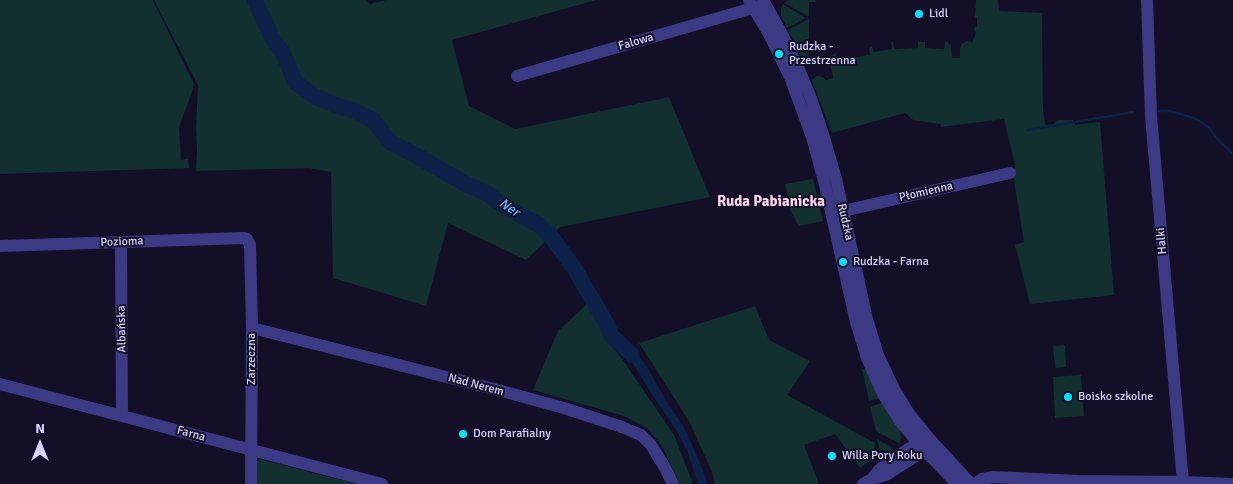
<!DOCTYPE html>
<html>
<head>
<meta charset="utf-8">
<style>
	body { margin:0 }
	#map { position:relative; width:1233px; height:484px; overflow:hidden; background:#130f26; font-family:Signika,sans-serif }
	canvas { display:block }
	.north { position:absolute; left:15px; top:419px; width:50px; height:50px; -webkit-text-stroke:4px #130f26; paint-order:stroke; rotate:0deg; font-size:14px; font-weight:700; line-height:20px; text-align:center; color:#d9d4ff }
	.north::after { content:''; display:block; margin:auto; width:18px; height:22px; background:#d9d4ff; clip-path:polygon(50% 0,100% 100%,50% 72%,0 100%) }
</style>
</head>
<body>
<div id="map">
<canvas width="1233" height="484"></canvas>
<div class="north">N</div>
</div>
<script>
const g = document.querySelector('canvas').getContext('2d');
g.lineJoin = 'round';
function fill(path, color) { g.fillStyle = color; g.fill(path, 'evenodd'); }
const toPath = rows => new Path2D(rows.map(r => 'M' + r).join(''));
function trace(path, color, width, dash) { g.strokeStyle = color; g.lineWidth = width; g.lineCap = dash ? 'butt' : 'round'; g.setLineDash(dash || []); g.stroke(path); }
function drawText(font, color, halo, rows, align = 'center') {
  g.font = font + ' Signika,sans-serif'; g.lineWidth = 4; g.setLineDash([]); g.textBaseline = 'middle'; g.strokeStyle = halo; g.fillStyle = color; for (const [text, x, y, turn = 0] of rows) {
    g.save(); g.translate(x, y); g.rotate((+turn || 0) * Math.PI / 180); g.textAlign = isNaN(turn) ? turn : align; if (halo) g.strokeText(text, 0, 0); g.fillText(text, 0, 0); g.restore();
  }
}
const green = toPath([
	[0,0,153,0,194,84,191,95,179,127,181,160,188,159,189,168,0,174],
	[154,0,365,0,370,4,386,0,596,0,452,40,469,106,515,129,669,97,710,197,560,227,526,260,448,223,426,306,333,278,331,176,331,172,309,168,196,171,197,151,196,128,198,85],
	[788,0,815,0,816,2,809,2,809,16,808,16,784,3],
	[976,0,998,0,999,11,1042,13,1043,109,1045,125,1054,124,1057,120,1073,120,1075,125,1100,122,1114,295,1030,304,1015,245,1024,242,1014,181,1015,165,1004,119,941,127,940,124,913,120,905,113,832,133,812,80,817,76,823,77,826,80,833,78,830,60,831,55,836,53,837,60,870,55,869,48,872,46,873,52,892,49,891,42,893,42,894,49,918,48,918,42,925,42,925,48,944,49,945,42,947,42,951,45,952,58,960,58,960,48,962,44,967,41,972,43,976,33,974,31,975,27,977,27,977,18,975,17],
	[783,4,806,18,787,28,781,15,781,8],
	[809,19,809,56,813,56,813,65,810,66,804,63,788,30],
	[813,179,823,221,799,226,790,210,785,184],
	[588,303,607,340,622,359,674,435,693,484,680,484,662,446,647,428,624,416,533,390,558,331],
	[755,306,769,340,810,361,787,395,875,443,873,459,860,468,835,434,804,445,819,484,715,484,712,472,689,421,639,343],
	[1065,345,1066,367,1055,368,1053,346],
	[862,369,867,370,879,398,869,401],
	[1081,375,1084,416,1055,418,1053,377],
	[881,403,884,404,900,429,901,437,900,444,876,431,870,407],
	[877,439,891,447,893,450,882,460],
	[259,459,357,484,257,484,256,462]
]);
const water = toPath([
	[623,338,633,348,647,367,668,404,682,424,688,435,706,478,707,484,698,484,688,453,679,435,666,415,653,396,627,354,617,341]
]);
const stream = toPath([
	[1159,111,1170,111,1191,117,1200,121,1209,128,1220,142,1233,154],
	[1028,130,1133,112]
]);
const river = toPath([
	[255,0,272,38,283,53,295,82,314,96,338,106,355,111,373,120,390,142,417,156,466,184,488,194,505,207,539,225,550,235,574,268,604,319,612,336,632,355]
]);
const minor = toPath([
	[749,0,770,36,790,77,812,137,824,181,856,322,867,358,883,394,900,421,918,443,957,484],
	[763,0,783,36,798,67,810,96,823,134,836,179,867,319,878,355,894,389,908,412,927,436,971,484],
	[1147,0,1151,116,1183,482],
	[517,76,760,6],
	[843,211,1010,173],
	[121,242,122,416],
	[0,246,244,238,247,239,250,245,252,328,251,484],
	[252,328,498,390,564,408,622,427,641,435,651,445,664,466,673,484],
	[0,384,382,484],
	[872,479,886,475,930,447],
	[863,484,872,479,879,470,889,462,925,438],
	[974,484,982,479,993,477,1079,481,1183,482,1233,484]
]);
const markers = [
	[919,14,5,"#00e5ff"],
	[779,54,5,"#00e5ff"],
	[843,262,5,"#00e5ff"],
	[1068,397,5,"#00e5ff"],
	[463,434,5,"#00e5ff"],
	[832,456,5,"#00e5ff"]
];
const poiNames = [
	["Lidl",929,14],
	["Rudzka -",789,47],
	["Przestrzenna",789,61],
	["Rudzka - Farna",853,262],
	["Boisko szkolne",1078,397],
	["Dom Parafialny",473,434],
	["Willa Pory Roku",842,456]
];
const streetNames = [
	["Falowa",636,42,-16],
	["Płomienna",926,192,-13],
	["Rudzka",845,222,77],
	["Halki",1162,241,-95],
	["Pozioma",122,242,-2],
	["Albańska",122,329,-91],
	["Zarzeczna",252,359,-90],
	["Nad Nerem",476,385,15],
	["Farna",191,434,15]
];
const waterNames = [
	["Ner",509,208,33]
];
const quarterNames = [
	["Ruda Pabianicka",771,202]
];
fill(green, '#12302f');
fill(water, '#0c2248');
trace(stream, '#0c2248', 2.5);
trace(river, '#0c2248', 16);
trace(minor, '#3d3a85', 12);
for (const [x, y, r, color] of markers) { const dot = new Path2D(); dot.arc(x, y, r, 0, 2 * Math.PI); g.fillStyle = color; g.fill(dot); trace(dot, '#130f26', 2); }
drawText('12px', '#d9d4ff', '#130f26', poiNames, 'left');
drawText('12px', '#d9d4ff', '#130f26', streetNames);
drawText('italic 14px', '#62b6ff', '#130f26', waterNames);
drawText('bold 15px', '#ffd6f0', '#130f26', quarterNames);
</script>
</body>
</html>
